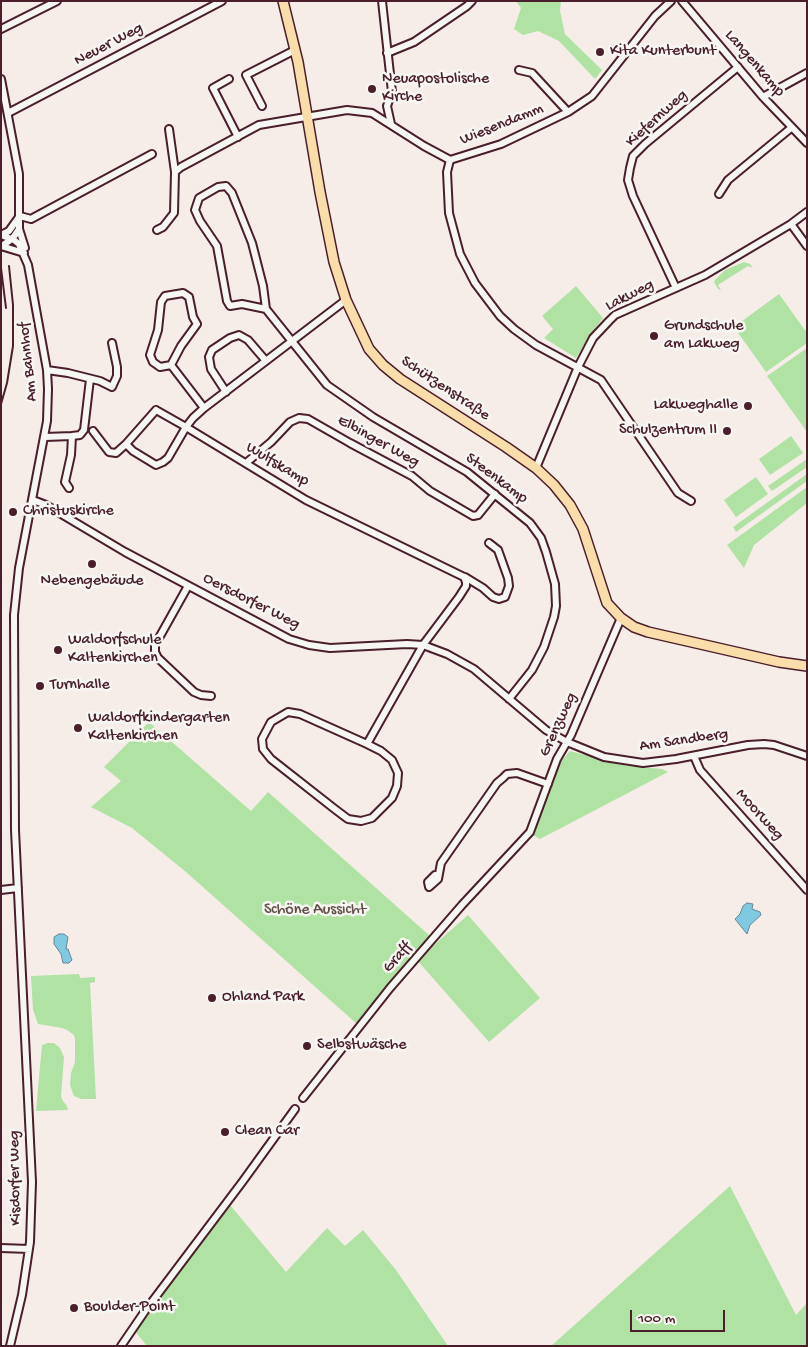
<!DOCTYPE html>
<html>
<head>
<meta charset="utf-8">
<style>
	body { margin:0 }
	#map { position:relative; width:808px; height:1347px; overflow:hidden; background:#f6ede8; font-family:"Gochi Hand",sans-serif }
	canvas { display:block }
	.frame { position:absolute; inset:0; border:2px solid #4a1f2b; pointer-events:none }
	.scale { position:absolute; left:630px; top:1310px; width:95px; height:22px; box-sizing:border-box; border:2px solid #4a1f2b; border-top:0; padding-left:6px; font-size:15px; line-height:18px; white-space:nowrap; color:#4a1f2b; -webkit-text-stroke:4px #f6f6f2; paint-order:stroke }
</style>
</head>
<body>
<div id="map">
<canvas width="808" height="1347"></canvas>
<div class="frame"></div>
<div class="scale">100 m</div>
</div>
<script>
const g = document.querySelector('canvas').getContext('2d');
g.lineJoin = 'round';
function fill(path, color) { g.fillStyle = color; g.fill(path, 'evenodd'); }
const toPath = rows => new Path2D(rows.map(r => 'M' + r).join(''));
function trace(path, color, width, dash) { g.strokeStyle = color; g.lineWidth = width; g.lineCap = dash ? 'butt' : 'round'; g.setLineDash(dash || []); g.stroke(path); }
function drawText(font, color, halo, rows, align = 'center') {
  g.font = font + ' "Gochi Hand",sans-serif'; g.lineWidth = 5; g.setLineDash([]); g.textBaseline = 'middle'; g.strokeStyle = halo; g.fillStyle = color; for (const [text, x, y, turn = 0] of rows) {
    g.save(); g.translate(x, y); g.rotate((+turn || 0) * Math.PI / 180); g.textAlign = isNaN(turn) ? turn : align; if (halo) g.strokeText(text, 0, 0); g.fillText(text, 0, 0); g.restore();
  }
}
const green = toPath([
	[516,1,561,1,560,11,565,34,602,70,595,79,559,41,538,31,523,35,514,29,521,8],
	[744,262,750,264,753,268,748,266,718,285,721,290,718,289,714,282,715,280,725,270],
	[576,286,603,318,589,336,576,358,544,338,553,329,542,316],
	[779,294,807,333,807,343,766,372,734,327],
	[807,348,807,432,767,376],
	[791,436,803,453,770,475,759,459],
	[807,459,807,467,772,491,768,486],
	[807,474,807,481,736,532,733,527],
	[756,477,768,494,736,517,724,500],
	[807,487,807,503,754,545,744,568,727,545],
	[149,722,251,811,268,792,430,936,357,1024,186,872,132,828,91,807,121,781,104,767],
	[570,751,627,766,662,769,668,772,540,839,531,834,562,760],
	[468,915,540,998,489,1042,417,960],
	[79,974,80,978,95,977,95,982,90,983,96,1099,81,1099,74,1096,70,1085,71,1073,75,1062,75,1039,74,1035,67,1030,62,1028,38,1024,33,1010,31,976],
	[48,1043,54,1043,60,1048,64,1057,61,1096,63,1101,67,1106,68,1110,36,1111,42,1045],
	[730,1186,796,1315,807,1303,807,1346,551,1346],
	[230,1205,286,1272,327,1228,345,1246,363,1230,396,1270,448,1346,147,1346,134,1330,164,1288]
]);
const water = toPath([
	[747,903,753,904,752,909,760,912,761,915,750,925,747,934,735,919,740,914,743,906,747,903],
	[59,934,64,934,68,937,66,949,68,949,72,960,69,963,63,963,61,954,54,944,54,937,59,934]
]);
const minor = toPath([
	[382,1,392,92,387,106,391,124],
	[682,1,763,97,807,143],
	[1,29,57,1],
	[387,53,414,42,467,6,472,1],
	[519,70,532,73,568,112],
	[1,79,19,174,19,229,25,248],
	[229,79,213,88,238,137],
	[763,97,807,73],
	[262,106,246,75,295,50],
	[8,113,222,1],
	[169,129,175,172],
	[450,160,447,172,449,213,460,254,475,283,500,316,514,329,536,345,601,380,678,493,691,501],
	[719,194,728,180,791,128],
	[20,216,31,219,152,154],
	[791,224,807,246],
	[157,230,163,227,174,213,175,172,181,167,259,125,347,110,372,113,424,146,450,160,501,144,568,112,592,96,655,16,671,1],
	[1,235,14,240,19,244,28,265,47,370,48,389,47,421,19,568,14,615,15,830,32,1182,30,1242,22,1295,10,1346],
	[1,235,9,231,19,217],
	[1,246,24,253],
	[2,246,13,238,19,229],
	[676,288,633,196,628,180,630,168,633,156,645,144,738,67],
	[346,300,204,408,193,418,186,427,306,500,464,577,466,582,466,586,459,597,423,645,367,744,381,751,392,760,398,773,397,786,392,798,372,818,361,821,348,819,336,810,271,759,263,749,262,739,271,722,288,712,300,714,367,744],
	[266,309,263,286,252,243,232,193,226,186,218,187,199,198,195,210,200,221,217,246,227,301,230,306,242,304,266,309,327,385,373,417,467,472,530,523,541,538,546,552,555,584,556,606,554,617,544,647,532,670,509,699],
	[171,365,160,367,153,362,150,355,158,330,161,302,165,296,183,293,189,297,193,317,197,324,181,346,171,365,204,408],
	[47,370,68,373,100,381,112,387,117,376,117,367,112,343],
	[226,392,211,369,209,357,212,350,230,338,239,335,248,340,266,361],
	[156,410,186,427,168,458,163,462,156,465,133,451,126,444,156,410],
	[93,431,109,452,116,453,126,444],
	[72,436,80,435,84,430,90,379],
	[45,437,72,436,71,455,65,482,69,488],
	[246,463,271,442,290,422,299,418,308,419,350,443,412,476,430,491,473,516,478,515,495,494],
	[536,468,578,367,593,338,609,321,615,315,705,275,791,224,807,212],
	[33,500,46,505,125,552,289,639,309,645,330,648,407,644,423,645,447,654,474,669,546,730,567,742,604,757,643,763,676,759,748,745,764,744,774,745,807,756],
	[465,577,483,588,493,597,499,599,505,597,509,586,508,578,498,550,489,543],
	[188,586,155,645,155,652,158,658,194,692,201,695,211,696],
	[694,756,700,770,807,890],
	[437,875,435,875,428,882,429,887,438,879,441,863,497,783,503,778,507,774,517,773,548,784],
	[1,890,18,888],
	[303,1098,390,988,462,905,530,832,557,759,571,735,621,618],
	[1,1248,29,1249],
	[121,1346,145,1311,243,1181,295,1109]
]);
const major = toPath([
	[283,1,298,62,320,192,334,262,346,300,369,349,383,365,400,379,506,447,536,468,554,485,570,505,583,529,607,603,621,618,634,627,648,632,779,662,807,666]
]);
const rail = toPath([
	[1,268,6,308],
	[1,404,7,383,13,346,13,305,9,266]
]);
const markers = [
	[600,52,5,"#4a1f2b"],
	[372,89,5,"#4a1f2b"],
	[654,336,5,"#4a1f2b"],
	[748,406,5,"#4a1f2b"],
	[727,431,5,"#4a1f2b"],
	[13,512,5,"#4a1f2b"],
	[92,564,5,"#4a1f2b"],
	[58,650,5,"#4a1f2b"],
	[40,686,5,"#4a1f2b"],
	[78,728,5,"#4a1f2b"],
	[212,998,5,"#4a1f2b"],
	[307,1046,5,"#4a1f2b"],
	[225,1132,5,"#4a1f2b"],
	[74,1308,5,"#4a1f2b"]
];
const streetNames = [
	["Neuer Weg",109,45,-28],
	["Langenkamp",754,64,49],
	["Kiefernweg",657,119,-42],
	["Wiesendamm",502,125,-22],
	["Lakweg",630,296,-27],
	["Am Bahnhof",29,362,-96],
	["Schützenstraße",445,389,34],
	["Elbinger Weg",378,442,29],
	["Wulfskamp",277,465,31],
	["Steenkamp",496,479,37],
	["Oersdorfer Weg",251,602,27],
	["Grenzweg",559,725,-65],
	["Am Sandberg",684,741,-8],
	["Moorweg",759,815,48],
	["Graff",398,958,-49],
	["Kisdorfer Weg",16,1178,-91]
];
const poiNames = [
	["Kita Kunterbunt",610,52],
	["Neuapostolische",382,80],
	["Kirche",382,98],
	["Grundschule",664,327],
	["am Lakweg",664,345],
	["Lakweghalle",738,406,"right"],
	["Schulzentrum II",717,431,"right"],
	["Christuskirche",23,512],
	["Nebengebäude",92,582,"center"],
	["Waldorfschule",68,641],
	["Kaltenkirchen",68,659],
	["Turnhalle",50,686],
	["Waldorfkindergarten",88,719],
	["Kaltenkirchen",88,737],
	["Ohland Park",222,998],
	["Selbstwäsche",317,1046],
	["Clean Car",235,1132],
	["Boulder-Point",84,1308]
];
const parkNames = [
	["Schöne Aussicht",315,911]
];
fill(green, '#afe2a3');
fill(water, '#7fcae0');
trace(water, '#6a8698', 1);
trace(minor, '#4a1f2b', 10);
trace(major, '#4a1f2b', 12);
trace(minor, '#f6f6f2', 6);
trace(major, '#f9ddab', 9);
trace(rail, '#4a1f2b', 2);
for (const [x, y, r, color] of markers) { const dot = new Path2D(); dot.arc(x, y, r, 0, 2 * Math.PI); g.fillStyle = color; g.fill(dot); trace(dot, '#f6f6f2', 2); }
drawText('16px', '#4a1f2b', '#f6f6f2', streetNames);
drawText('16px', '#4a1f2b', '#f6f6f2', poiNames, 'left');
drawText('16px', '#635049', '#f6f6f2', parkNames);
</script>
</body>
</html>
